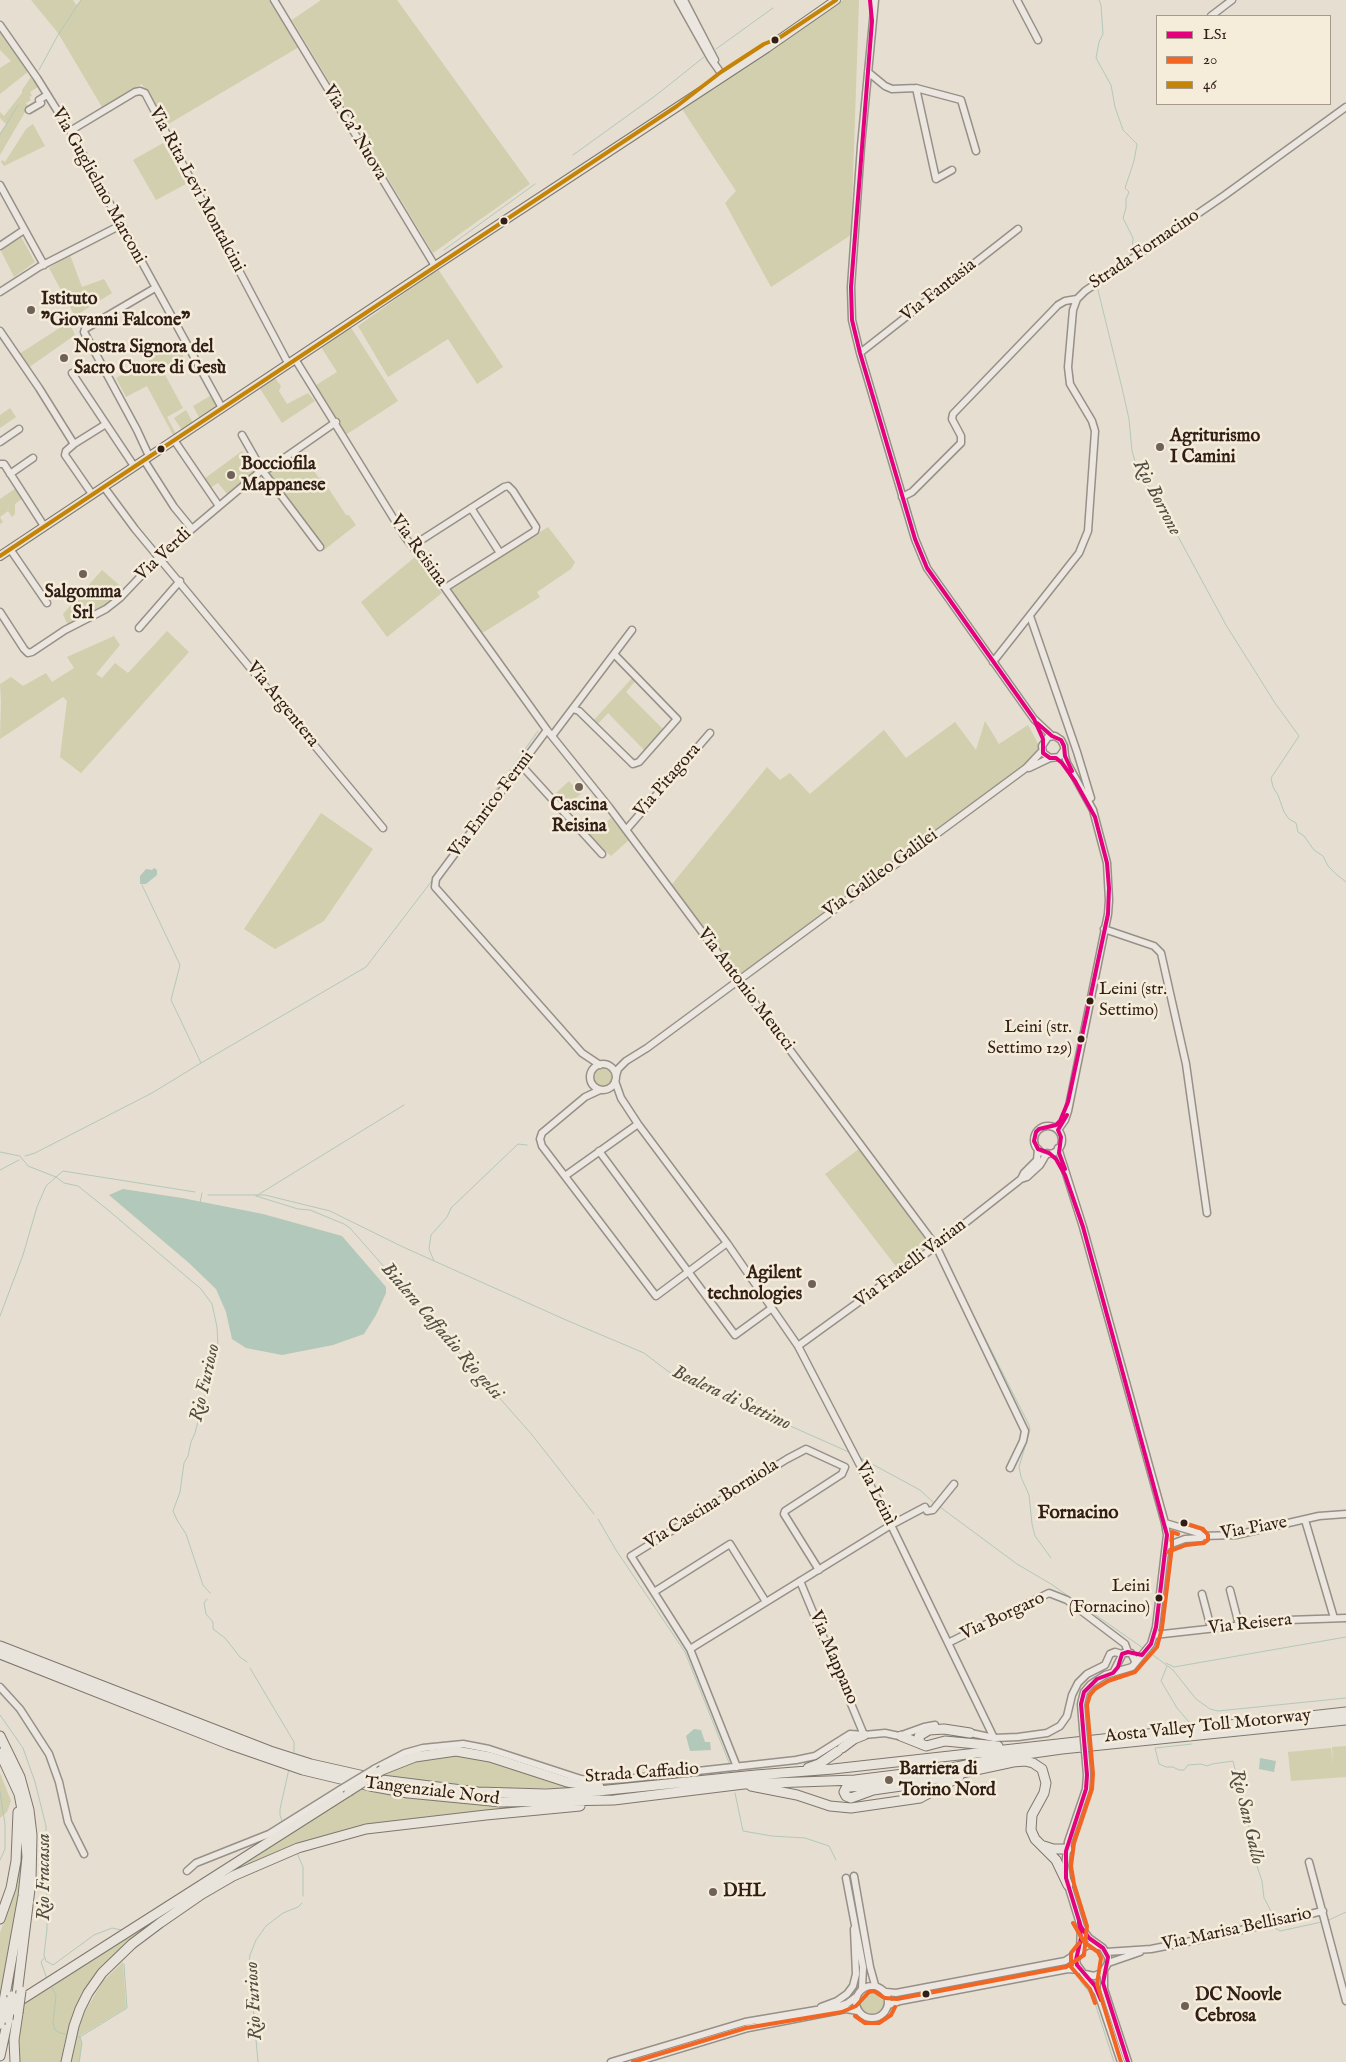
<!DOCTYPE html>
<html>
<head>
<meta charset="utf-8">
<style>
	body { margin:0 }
	#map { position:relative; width:1346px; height:2062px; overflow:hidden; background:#e6ded0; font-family:"IM FELL English",serif }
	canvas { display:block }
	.legend { position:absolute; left:1156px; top:15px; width:175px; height:90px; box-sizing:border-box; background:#f5ecda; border:1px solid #a79a8c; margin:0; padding:6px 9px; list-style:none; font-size:15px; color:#311e17 }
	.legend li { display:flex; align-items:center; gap:10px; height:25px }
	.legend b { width:25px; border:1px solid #a79a8c }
</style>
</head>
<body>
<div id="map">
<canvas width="1346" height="2062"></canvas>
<ul class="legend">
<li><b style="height:6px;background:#e5007d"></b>LS1</li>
<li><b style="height:6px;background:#f26522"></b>20</li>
<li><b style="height:6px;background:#c68406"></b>46</li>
</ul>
</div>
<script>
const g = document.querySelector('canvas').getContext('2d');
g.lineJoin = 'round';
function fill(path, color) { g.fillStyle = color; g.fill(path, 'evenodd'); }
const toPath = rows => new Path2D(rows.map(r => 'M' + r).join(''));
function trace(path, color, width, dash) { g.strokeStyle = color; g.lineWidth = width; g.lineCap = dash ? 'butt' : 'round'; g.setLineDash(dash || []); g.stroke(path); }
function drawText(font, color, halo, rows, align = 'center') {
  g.font = font + ' "IM FELL English",serif'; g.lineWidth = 5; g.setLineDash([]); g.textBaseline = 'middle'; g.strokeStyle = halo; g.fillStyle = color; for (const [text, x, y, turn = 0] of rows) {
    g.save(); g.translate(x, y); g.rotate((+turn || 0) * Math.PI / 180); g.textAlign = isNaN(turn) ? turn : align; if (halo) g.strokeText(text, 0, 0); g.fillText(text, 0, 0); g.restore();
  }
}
const green = toPath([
	[31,0,73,0,76,5,81,0,269,0,299,47,165,126,142,84,102,107,58,33],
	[321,0,397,0,530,184,433,253,292,20],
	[843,0,859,0,851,235,771,287,725,203,736,191,682,109],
	[0,31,29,71,0,94,0,68,11,61,0,50],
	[31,77,38,87,30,92,32,96,29,97,31,100,26,103,28,107,0,155,0,133,6,124,0,118,0,112,4,116,22,93,22,90],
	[33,124,45,146,4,166,1,162,2,160,5,162,26,129],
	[163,143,186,184,156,200,133,160],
	[20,235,35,262,14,277,0,249],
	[70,255,82,287,104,279,112,293,75,316,49,268],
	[438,269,503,367,477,384,448,339,388,377,358,326],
	[69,322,75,335,28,368,19,354],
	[350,326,398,401,344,436,313,387,337,372,321,347],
	[148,340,165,345,175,340,186,362,164,373,183,408,167,417,176,434,173,435,147,386,126,397,116,378,155,357],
	[274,377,281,386,279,391,287,404,308,393,315,401,282,423,259,387],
	[210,396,216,405,215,409,200,419,193,406],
	[10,408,16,417,0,428,0,415],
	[186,410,193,423,182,430,174,418],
	[242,451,256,470,228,495,218,483,210,488,204,479],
	[286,459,295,472,310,462,309,464,319,478,321,477,346,515,349,515,356,525,324,550,265,473,272,470],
	[16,488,23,498,15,504,15,514,12,517,8,511,0,517,3,522,0,524,0,499],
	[548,527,575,562,571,569,537,592,540,597,484,632,480,632,450,589],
	[415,557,442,593,387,637,361,602],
	[102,570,124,589,100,611,68,626,63,614],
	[167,631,189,652,81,773,60,757,67,701,63,697,0,739,1,702,0,684,11,677,23,686,46,673,52,682,74,668,67,657,114,636,120,645,96,674,102,678,115,663,128,673],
	[633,677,636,680,626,692,664,730,645,751,608,713,597,725,593,721],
	[985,721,999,744,1028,725,1042,751,1024,768,738,980,669,888,767,767,780,780,790,773,810,794,884,730,906,758,955,722,976,750],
	[569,781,581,794,567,805,556,793],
	[321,813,373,849,324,921,275,949,244,929],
	[611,818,629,840,611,856,581,829,591,819,598,828],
	'593 1077a10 10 0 1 1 20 0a10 10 0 1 1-20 0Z',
	[859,1149,926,1240,925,1249,898,1269,825,1174],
	[1346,1746,1346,1777,1291,1781,1288,1752,1331,1748,1333,1765,1332,1747],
	[446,1754,474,1756,573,1788,479,1788,382,1775,407,1762],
	[0,1773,11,1801,7,1812,0,1818],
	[360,1789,415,1798,518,1806,518,1807,356,1829,202,1889],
	[22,1847,21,1882,0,2005,0,1933,11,1900],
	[174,1907,96,1975,62,2062,17,2062,16,2050,20,2007],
	[123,1962,126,2008,80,2036,82,2043,80,2062,71,2062,77,2030,84,2013,103,1981],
	'859 2002a13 13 0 1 1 26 0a13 13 0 1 1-26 0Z'
]);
const water = toPath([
	[154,868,157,870,157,875,146,884,140,884,140,876,146,869,152,870],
	[123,1189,182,1198,263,1214,342,1236,386,1287,386,1293,376,1315,364,1334,333,1345,282,1355,246,1348,232,1339,226,1312,216,1289,189,1263,109,1195],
	[694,1729,701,1730,705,1742,710,1742,711,1750,690,1751,686,1736],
	[1260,1758,1276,1761,1274,1772,1259,1769]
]);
const stream = toPath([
	[1099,0,1101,5,1103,34,1099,42,1096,58,1111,85,1115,107,1123,130,1137,144,1134,161,1125,188,1129,192,1126,199,1126,208,1123,218,1133,238,1132,256],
	[716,49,773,8],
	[39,70,58,35,81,0],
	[0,135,18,105],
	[573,155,655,96,704,57],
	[444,250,535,184],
	[1094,280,1112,269],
	[1097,286,1122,388,1129,419,1132,451,1136,465,1168,518,1226,625,1275,703,1299,736,1271,778,1273,787,1278,795,1284,812,1289,819,1296,823,1298,832,1304,836,1314,850,1323,856,1328,866,1336,874,1346,882],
	[452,852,538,731],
	[201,1063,366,967,434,878],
	[0,1152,20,1156,28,1166,56,1177,63,1171,195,1192],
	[25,1156,35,1153,152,1093,201,1063,171,1000,180,965,142,885],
	[0,1170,19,1160],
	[208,1195,265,1195,330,1211,403,1247,566,1320,644,1353,669,1372,851,1453],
	[256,1196,298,1209,310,1210,344,1224,350,1228,533,1436,594,1514],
	[256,1196,404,1105],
	[200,1203,202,1193],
	[434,1261,429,1249,431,1235,447,1217,451,1208,518,1144,527,1145],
	[952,1273,1029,1425,1030,1430,1019,1467,1021,1477,1029,1495,1032,1524,1035,1536,1051,1558],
	[0,1316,23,1255,37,1207,46,1186,56,1177,64,1183,78,1186,108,1210,201,1289,212,1304,217,1327,218,1346,195,1433,191,1442,188,1456,184,1463,180,1492,173,1511,177,1520,186,1534,203,1585,210,1593],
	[859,1457,920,1490,934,1503],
	[940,1507,1017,1564,1051,1584,1143,1648],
	[598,1519,616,1550,685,1652,730,1765],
	[207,1599,204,1603,206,1614,213,1622,213,1629,225,1638,240,1657,247,1662],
	[1149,1652,1173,1670,1196,1699,1210,1709,1218,1711,1346,1698],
	[1166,1663,1174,1667,1346,1637],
	[1167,1666,1161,1681,1177,1708,1189,1722],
	[250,1668,294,1742,294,1752],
	[0,1715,23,1748,35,1782,46,1826,47,1929,44,1955,46,1961,53,1965,94,1935,112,1928,121,1930],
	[1192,1744,1155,1748,1159,1764,1166,1767,1173,1767,1179,1770,1184,1770,1188,1765,1201,1764,1207,1766,1212,1764,1233,1761,1244,1805,1240,1809,1247,1819,1253,1841,1254,1857,1262,1881,1264,1898,1271,1911],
	[0,1792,5,1824,5,1849,0,1860],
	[735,1793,743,1831,772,1836,805,1838,829,1846,836,1860],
	[282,1821,280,1815,280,1809,289,1769],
	[297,1853,303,1867,303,1896],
	[1329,1920,1346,1912],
	[1275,1928,1280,1931,1322,1922],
	[44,1958,41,1962,47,1979],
	[1080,1981,1093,1997,1114,2062],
	[51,1985,56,1996,53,2023,55,2030,60,2033,66,2034],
	[77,2036,80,2037,82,2043,79,2062],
	[80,2037,127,2008,124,1964],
	[258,2062,249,1963,250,1955,256,1940,266,1926,283,1913,298,1907,302,1903]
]);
const minor = toPath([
	[274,0,435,266],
	[678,0,711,59,723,76],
	[684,0,715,60],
	[875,0,861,146,851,287,852,320,860,353,915,539,927,568,1034,719,1052,736],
	[1017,0,1038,40],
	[1211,16,1232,0],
	[0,25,37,78,70,131,222,408],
	[868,72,885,86,892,89,916,88,961,100,976,151],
	[916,88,936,179,952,170],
	[29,110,41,103,39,100,47,95],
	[70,131,135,92,140,91,145,93,288,363],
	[0,185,44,265],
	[0,246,24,230],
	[0,292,39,267,121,225],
	[0,331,39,388,74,444],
	[860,353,1018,229],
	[295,359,405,537,445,588,547,730,609,807,936,1246,1025,1431,1023,1441,1010,1468],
	[72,373,134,466],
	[242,435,262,470,320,547],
	[174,440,219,506],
	[0,442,19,429],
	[149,456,137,430,84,332,85,329,155,288],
	[144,460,174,507,192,529],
	[0,464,4,464,44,526],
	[10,474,33,458],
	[104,487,135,529,383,828],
	[92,494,65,455,66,451,74,444,106,424],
	[902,497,912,492,961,443,961,436,952,419,953,414,1058,305,1065,301,1077,299],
	[471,508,500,553],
	[412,546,504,487,508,486,513,491,536,527,535,531,445,588],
	[10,549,47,603],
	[0,612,24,649,28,653,32,652,65,630,106,609,120,598,160,556,262,470,270,468,336,422],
	[1030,616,1077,752,1091,798],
	[139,628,180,581],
	[993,662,1079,553,1088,531,1095,431,1092,421,1070,384,1068,367,1073,310,1077,299,1085,291,1225,195,1346,107],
	[573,709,579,711,633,764,639,762,677,719,614,654],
	[547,730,436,879,435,887,582,1053,600,1065],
	[552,736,632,630],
	[521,765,602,854],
	[1029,768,1050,758],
	[626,830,710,733],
	[1104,929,1154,946,1161,953,1186,1064,1207,1213],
	'590 1077a13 13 0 1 1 26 0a13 13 0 1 1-26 0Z',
	[616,1076,618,1069,626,1061,647,1048,1026,768,1042,751],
	[615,1081,621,1098,638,1124,727,1243,798,1346,891,1525,994,1738],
	[600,1090,585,1097,542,1133,540,1139,542,1146,656,1296,727,1243],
	'1034 1140a14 14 0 1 1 28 0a14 14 0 1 1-28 0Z',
	[1058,1130,1065,1120,1068,1111,1108,914,1109,900,1107,863,1093,810,1067,763,1065,756,1064,746,1061,740,1055,736,1048,737,1042,746,1043,753,1050,758,1059,757,1064,750],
	[1058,1148,1083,1227,1165,1523,1167,1535,1156,1627,1151,1644,1132,1667,1105,1675,1091,1684,1084,1692,1081,1704,1083,1729],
	[599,1151,735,1335,772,1308],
	[565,1176,638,1124],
	[1021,1179,1024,1173,1037,1160,1038,1149],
	[798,1346,936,1246,1021,1179,1027,1177,1040,1165,1047,1153],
	[1305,1520,1334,1618],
	[1165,1523,1199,1533,1202,1536,1201,1538,1185,1539,1166,1546],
	[1202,1536,1236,1535,1319,1516,1346,1514],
	[800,1581,864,1735],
	[1230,1590,1239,1625],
	[654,1592,730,1544,766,1602],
	[1202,1594,1211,1628],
	[1154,1635,1288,1620,1346,1618],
	[948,1643,1049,1593,1067,1600,1125,1644,1128,1652],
	[690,1649,891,1525,925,1507,927,1511,933,1510,954,1484],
	[1113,1673,1123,1653,1131,1653,1135,1661],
	[0,1687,20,1709,49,1754,59,1782,68,1822,84,1854],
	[966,1732,994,1738,1018,1737,1047,1733,1060,1726,1067,1716,1072,1695,1078,1683,1087,1674,1105,1665,1110,1654,1115,1652,1122,1654],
	[737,1767,690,1649,631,1556,787,1459,806,1449,845,1467,842,1474,785,1511,784,1514,819,1570],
	[374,1769,405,1753,423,1748,463,1744,489,1749,581,1779,598,1781,626,1779,796,1760,815,1756,850,1734,864,1735,885,1733,899,1736,924,1727,935,1725],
	[1309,1862,1346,2001],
	[187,1871,196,1863,269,1834,341,1789],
	[854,1876,870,1967,875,1985],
	[846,1878,863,1967,862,1988],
	[1081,1927,1089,1938,1103,1948,1108,1957,1108,1963,1103,1972,1094,1976,1085,1974],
	[1098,1946,1088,1945,1080,1950,1076,1960,1077,1965,1098,1993,1121,2062],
	[1080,1950,1081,1927,1068,1885,1065,1866,1068,1842,1086,1789,1087,1775,1085,1751],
	[1106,1952,1151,1949,1202,1939,1323,1911],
	[1108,1963,1140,1952],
	[1104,1970,1104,1989,1128,2062],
	'856 2002a16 16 0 1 1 32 0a16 16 0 1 1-32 0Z',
	[886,1992,896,1993,1065,1961,1079,1952],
	[889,2005,900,2001,1068,1969,1080,1970],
	[821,2007,837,2001,847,1994,853,1986,856,1974,854,1929],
	[611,2062,745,2022,840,2006,848,2003,856,1997],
	[636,2062,748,2028,846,2009,858,2011]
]);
const major = toPath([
	[0,556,435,266,767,48,836,0]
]);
const highway = toPath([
	[0,1646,270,1751,311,1764,382,1780,478,1792,546,1794,598,1791,756,1775,833,1769,1346,1712],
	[0,1654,228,1744,303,1770,370,1786,408,1793,501,1802,614,1800,744,1784,855,1780,952,1768,1005,1757,1062,1749,1346,1720],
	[0,1736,20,1777,29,1810,32,1835,31,1881,17,1994],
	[901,1736,926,1746,945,1741,998,1746],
	[921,1744,919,1740,919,1736,929,1730,944,1729,970,1733],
	[842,1748,854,1739,864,1735],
	[0,1753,19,1794,24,1820,27,1857,23,1896,4,2001],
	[808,1768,819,1764,838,1751],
	[382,1770,415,1757,456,1751,490,1757,567,1782,599,1787],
	[922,1776,899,1782,850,1787,846,1788,844,1792,846,1796,851,1798,873,1790,901,1786,1013,1762,1025,1761,1033,1763,1042,1769,1046,1783,1044,1793,1032,1815,1031,1830,1035,1839,1056,1860,1068,1885],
	[751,1786,797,1795,830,1806,851,1808,920,1798,959,1777],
	[1044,1846,1053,1849,1067,1849],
	[0,1919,11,1888,16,1861,18,1812],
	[16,2003,349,1791],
	[0,2056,8,2019],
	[15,2062,14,2040,18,2013],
	[66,2062,74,2026,80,2009,88,1993,102,1973,132,1944,160,1923,202,1894,233,1876,298,1848,366,1829,486,1815,580,1806]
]);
const minorBridge = toPath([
	[1083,1729,1085,1751],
	[341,1789,374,1769]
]);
const highwayBridge = toPath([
	[349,1791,382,1770],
	[18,2013,21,1991],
	[8,2019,12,1996],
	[0,2024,4,2001]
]);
const bus1 = toPath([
	[870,0,872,21,851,287,852,320,860,353,915,539,927,568,1034,719,1043,739,1043,753,1050,758,1056,758,1062,763,1075,781,1095,817,1107,863,1109,888,1108,914,1068,1102,1060,1121,1056,1125,1039,1129,1036,1132,1034,1141,1038,1149,1049,1153,1056,1159,1065,1175,1083,1227,1167,1535,1156,1627,1151,1644,1142,1655,1128,1652,1122,1654,1118,1667,1113,1673,1097,1679,1084,1692,1081,1704,1087,1775,1086,1789,1066,1851,1066,1878,1081,1927,1089,1938,1103,1948,1108,1957,1103,1983,1128,2062],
	[1037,723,1052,736,1061,740,1064,746,1065,756,1072,771],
	[1065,1169,1059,1153,1061,1137,1058,1130,1067,1115],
	[1079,1922,1081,1938,1076,1960,1077,1965,1095,1986,1101,2000]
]);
const bus2 = toPath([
	[1168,1552,1186,1545,1204,1543,1208,1540,1208,1535,1203,1529,1184,1523],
	[1073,1923,1084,1942,1098,1952,1101,1958,1097,1984,1121,2062],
	[1079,1943,1071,1953,1071,1967,1090,1989,1095,2003],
	[885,1998,897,1999,1066,1967,1084,1955,1087,1926,1074,1884,1071,1866,1074,1843,1092,1789,1093,1774,1087,1705,1090,1695,1095,1689,1108,1681,1135,1672,1157,1647,1162,1628,1172,1547,1172,1532,1178,1534],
	[855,2016,865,2023,879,2023,891,2015,895,2007],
	[633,2062,746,2028,842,2012,856,2006,869,1992,874,1991,883,1997]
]);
const bus3 = toPath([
	[0,556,677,106,721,72,764,44,779,38,836,0]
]);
const markers = [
	[775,40,4.5,"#311e17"],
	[504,221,4.5,"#311e17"],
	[31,310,5,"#706158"],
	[64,358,5,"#706158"],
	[1160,447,5,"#706158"],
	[161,449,4.5,"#311e17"],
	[231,475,5,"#706158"],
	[83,574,5,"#706158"],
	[579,787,5,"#706158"],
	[1090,1001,4.5,"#311e17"],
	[1081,1039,4.5,"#311e17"],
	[812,1284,5,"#706158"],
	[1184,1523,4.5,"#311e17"],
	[1159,1598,4.5,"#311e17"],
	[889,1780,5,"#706158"],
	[713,1892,5,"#706158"],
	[926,1994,4.5,"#311e17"],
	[1185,2006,5,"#706158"]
];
const busNames = [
	["Leini (str.",1099,991,"left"],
	["Settimo)",1099,1012,"left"],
	["Leini (str.",1072,1029],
	["Settimo 129)",1072,1050],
	["Leini",1150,1588],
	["(Fornacino)",1150,1609]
];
const streetNames = [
	["Via Ca' Nuova",354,133,59],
	["Via Guglielmo Marconi",98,186,61],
	["Via Rita Levi Montalcini",196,190,62],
	["Strada Fornacino",1145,250,-34],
	["Via Fantasia",939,291,-38],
	["Via Reisina",418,551,54],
	["Via Verdi",164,555,-43],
	["Via Argentera",282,705,51],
	["Via Pitagora",668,781,-49],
	["Via Enrico Fermi",492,805,-53],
	["Via Galileo Galilei",881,874,-36],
	["Via Antonio Meucci",745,990,53],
	["Via Fratelli Varian",911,1264,-37],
	["Via Leinì",875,1494,63],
	["Via Cascina Borniola",712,1505,-32],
	["Via Piave",1254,1529,-10],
	["Via Borgaro",1003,1617,-25],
	["Via Reisera",1250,1625,-6],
	["Via Mappano",833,1658,67],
	["Aosta Valley Toll Motorway",1208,1727,-6],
	["Strada Caffadio",642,1774,-4],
	["Tangenziale Nord",432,1792,7],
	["Via Marisa Bellisario",1237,1930,-12]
];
const poiNames = [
	["Istituto",41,300],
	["\"Giovanni Falcone\"",41,321],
	["Nostra Signora del",74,348],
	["Sacro Cuore di Gesù",74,369],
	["Agriturismo",1170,437],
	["I Camini",1170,458],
	["Bocciofila",241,465],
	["Mappanese",241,486],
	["Salgomma",83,593,"center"],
	["Srl",83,614,"center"],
	["Cascina",579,806,"center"],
	["Reisina",579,827,"center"],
	["Agilent",802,1274,"right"],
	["technologies",802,1295,"right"],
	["Barriera di",899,1770],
	["Torino Nord",899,1791],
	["DHL",723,1892],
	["DC Noovle",1195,1996],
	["Cebrosa",1195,2017]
];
const waterNames = [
	["Rio Borrone",1156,498,62],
	["Bialera Caffadio Rio gelsi",441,1332,49],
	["Rio Furioso",206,1383,-77],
	["Bealera di Settimo",731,1399,25],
	["Rio San Gallo",1246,1817,77],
	["Rio Fracassa",45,1877,-90],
	["Rio Furioso",255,2001,-93]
];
const neighbourhoodNames = [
	["Fornacino",1078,1514]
];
fill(green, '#d1cfad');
fill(water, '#b2c8ba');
trace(stream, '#b2c8ba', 1);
trace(minor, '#979088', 9);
trace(major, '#7e776f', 10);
trace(highway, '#7e776f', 11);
trace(minor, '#ebe7e0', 6);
trace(major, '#e8e3db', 8);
trace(highway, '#e8e3db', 9);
trace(minorBridge, '#979088', 9, []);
trace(highwayBridge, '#7e776f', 11, []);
trace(minorBridge, '#ebe7e0', 6);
trace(highwayBridge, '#e8e3db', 9);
trace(bus1, '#e5007d', 4);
trace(bus2, '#f26522', 4);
trace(bus3, '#c68406', 4);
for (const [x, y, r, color] of markers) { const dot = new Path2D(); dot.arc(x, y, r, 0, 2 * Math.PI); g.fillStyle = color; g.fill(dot); trace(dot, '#f5ecda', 2); }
drawText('17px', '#311e17', '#f5ecda', busNames, 'right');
drawText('18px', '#311e17', '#f5ecda', streetNames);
drawText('bold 18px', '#311e17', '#f5ecda', poiNames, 'left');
drawText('italic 19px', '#514e45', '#f5ecda', waterNames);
drawText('bold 19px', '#311e17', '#f5ecda', neighbourhoodNames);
</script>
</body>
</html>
